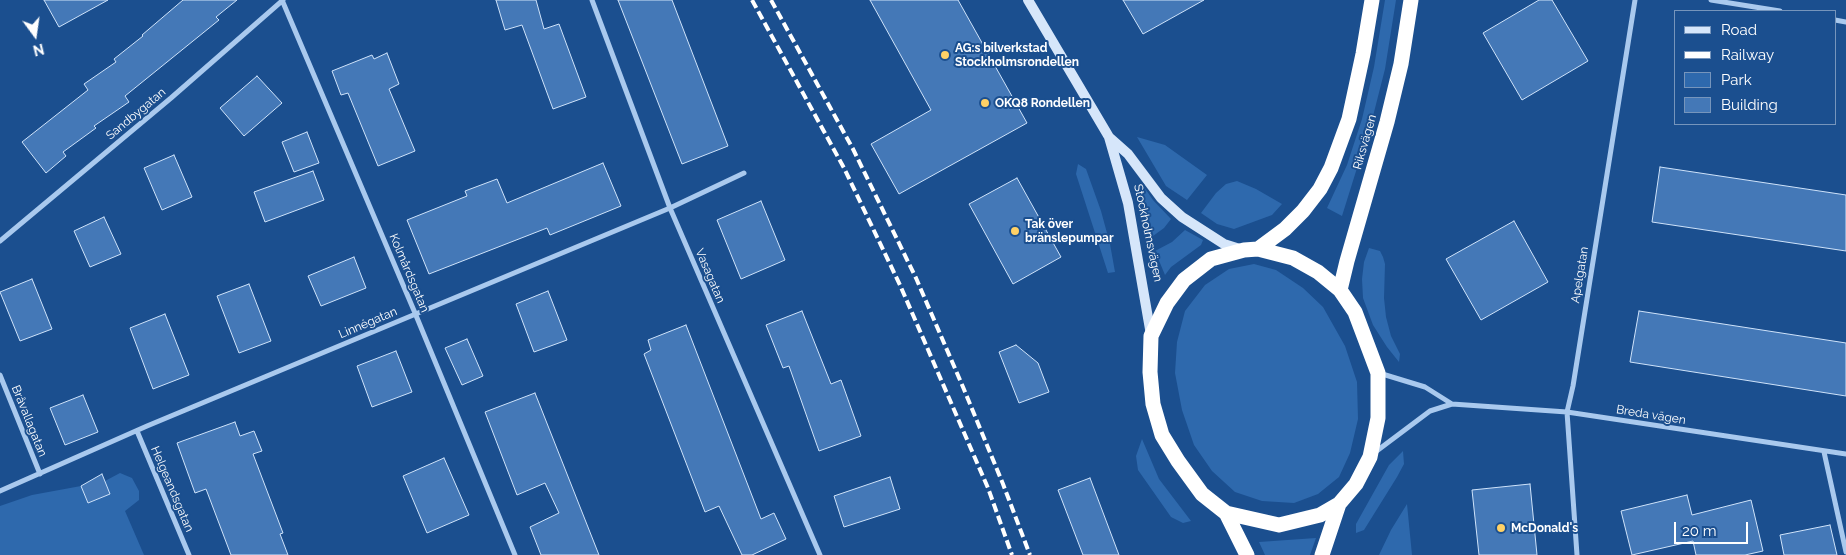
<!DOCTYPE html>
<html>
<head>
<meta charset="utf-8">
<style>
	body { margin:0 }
	#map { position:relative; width:1846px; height:555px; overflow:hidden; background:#1b4f8f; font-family:Raleway,sans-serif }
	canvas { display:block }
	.legend { position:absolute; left:1674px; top:10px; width:162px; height:115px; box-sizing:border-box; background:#1b4f8f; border:1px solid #7695bc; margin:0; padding:6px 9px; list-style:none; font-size:15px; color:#fff }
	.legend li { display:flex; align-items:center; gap:10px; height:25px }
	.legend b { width:25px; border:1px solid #7695bc }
	.north { position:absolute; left:10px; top:10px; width:50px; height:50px; -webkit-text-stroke:4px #1b4f8f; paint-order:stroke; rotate:166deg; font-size:14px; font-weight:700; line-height:20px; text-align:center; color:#fff }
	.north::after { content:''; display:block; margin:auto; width:18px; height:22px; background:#fff; clip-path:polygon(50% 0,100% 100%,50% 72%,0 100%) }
	.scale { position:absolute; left:1674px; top:522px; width:74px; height:22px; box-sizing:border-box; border:2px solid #fff; border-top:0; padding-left:6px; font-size:15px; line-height:18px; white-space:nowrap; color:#fff; -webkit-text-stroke:4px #1b4f8f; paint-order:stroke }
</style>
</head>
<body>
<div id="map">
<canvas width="1846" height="555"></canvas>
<ul class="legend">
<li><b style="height:6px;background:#d6e6fa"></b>Road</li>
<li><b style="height:6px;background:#fff"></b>Railway</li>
<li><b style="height:14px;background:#2e69ad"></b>Park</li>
<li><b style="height:14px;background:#4478b7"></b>Building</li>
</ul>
<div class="north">N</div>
<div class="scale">20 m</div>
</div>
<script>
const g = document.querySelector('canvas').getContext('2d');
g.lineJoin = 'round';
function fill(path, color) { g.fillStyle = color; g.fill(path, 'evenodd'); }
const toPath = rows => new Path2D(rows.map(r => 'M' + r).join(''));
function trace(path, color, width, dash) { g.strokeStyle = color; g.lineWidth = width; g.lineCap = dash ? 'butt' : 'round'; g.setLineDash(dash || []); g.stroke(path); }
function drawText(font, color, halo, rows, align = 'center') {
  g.font = font + ' Raleway,sans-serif'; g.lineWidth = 4; g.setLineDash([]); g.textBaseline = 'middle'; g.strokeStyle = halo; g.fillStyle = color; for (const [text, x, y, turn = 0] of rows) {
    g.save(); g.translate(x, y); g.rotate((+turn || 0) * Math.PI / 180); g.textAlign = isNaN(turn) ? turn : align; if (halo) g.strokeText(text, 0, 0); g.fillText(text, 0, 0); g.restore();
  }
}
const green = toPath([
	[1385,0,1396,0,1385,69,1372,120,1342,216,1327,208,1347,165,1362,119,1374,67],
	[1137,137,1165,145,1207,175,1187,200,1166,186],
	[1078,164,1086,169,1101,211,1110,244,1115,272,1108,273,1076,174],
	[1237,181,1256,189,1282,204,1272,215,1234,229,1217,224,1201,213,1216,193,1226,184],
	[1144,187,1153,200,1171,219,1164,228,1153,236,1141,188],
	[1185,230,1203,240,1201,245,1171,267,1165,275,1155,251,1172,242],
	[1369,248,1380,251,1383,257,1385,264,1384,298,1386,317,1391,336,1400,354,1399,362,1387,347,1373,325,1363,298,1362,279,1364,262],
	[1254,264,1276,270,1303,288,1323,307,1345,346,1357,382,1358,419,1350,453,1339,477,1318,494,1294,503,1262,501,1235,492,1212,471,1194,445,1182,410,1175,373,1177,342,1185,311,1205,285,1229,269],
	[1142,439,1159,479,1191,521,1183,523,1171,517,1138,470,1136,456],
	[1403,451,1404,464,1397,477,1364,530,1356,533,1356,524,1389,465],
	[120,473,132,478,139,491,139,500,125,511,144,555,0,555,0,506,32,495,81,486,88,503,110,494,105,481],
	[1407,504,1412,555,1379,555,1391,530],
	[1316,538,1310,555,1265,555,1259,542]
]);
const building = toPath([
	[44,0,108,0,59,27,44,0],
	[183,0,237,0,216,17,219,20,125,96,129,102,94,126,96,128,63,152,66,156,46,173,22,142,88,90,84,84,116,62,114,59,143,36,142,35,183,0],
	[496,0,536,0,544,29,559,24,586,97,553,109,522,25,505,30,496,0],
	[618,0,672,0,728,146,682,164,618,0],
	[870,0,958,0,1027,123,899,194,871,144,931,110,870,0],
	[1123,0,1204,0,1143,34,1123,0],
	[1539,0,1552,0,1588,61,1522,100,1483,33,1539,0],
	[387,53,399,84,389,89,415,151,378,166,348,93,341,95,332,71,372,55,374,59,387,53],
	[257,76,282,103,244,136,220,108,257,76],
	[307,132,319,163,294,172,282,142,307,132],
	[174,155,192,197,162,210,144,168,174,155],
	[603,163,621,206,550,235,547,228,429,274,407,220,467,196,465,191,497,179,507,203,603,163],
	[1660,167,1846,195,1846,251,1652,222,1660,167],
	[313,171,324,200,265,222,254,192,313,171],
	[1017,178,1061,257,1013,284,969,204,1017,178],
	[761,201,785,260,741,279,717,220,761,201],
	[104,217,121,254,90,267,74,231,104,217],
	[1514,221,1548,282,1481,320,1446,259,1514,221],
	[354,257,366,288,321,306,308,276,354,257],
	[32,279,52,329,20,341,0,292,32,279],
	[249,284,271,341,239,353,217,296,249,284],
	[548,291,567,340,534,352,516,304,548,291],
	[802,311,831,384,841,380,861,436,819,451,789,366,783,368,766,325,802,311],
	[1639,311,1846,343,1846,396,1630,362,1639,311],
	[165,314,189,375,153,389,130,328,165,314],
	[686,325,761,519,774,513,786,539,752,555,742,555,719,506,705,512,644,354,651,350,648,340,686,325],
	[467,339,483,376,462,385,445,348,467,339],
	[1016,345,1038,363,1049,392,1019,403,999,352,1016,345],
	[396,351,412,392,372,407,357,366,396,351],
	[535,393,599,555,541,555,530,527,559,513,545,483,517,495,485,412,535,393],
	[83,395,98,432,65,445,50,408,83,395],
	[235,422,240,436,254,431,262,451,253,454,283,533,280,534,288,555,231,555,206,489,195,493,177,443,235,422],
	[444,458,469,515,427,533,403,476,444,458],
	[102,474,110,494,88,503,81,486,102,474],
	[890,477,900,509,844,527,834,496,890,477],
	[1090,478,1119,555,1083,555,1058,490,1090,478],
	[1530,484,1537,555,1479,555,1472,490,1530,484],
	[1687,495,1692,515,1751,500,1763,551,1745,555,1696,555,1693,541,1632,555,1621,511,1687,495],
	[1830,525,1837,555,1784,555,1780,535,1830,525]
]);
const street = toPath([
	[282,0,415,313,515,555],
	[592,0,670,208,820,555],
	[1711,0,1780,11],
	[1835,20,1846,22],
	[0,241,171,98,283,0],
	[1379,373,1425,387,1452,404],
	[0,375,40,474],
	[137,431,189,555],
	[1824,452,1846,552],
	[1374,453,1430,411,1452,404,1567,412,1846,454],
	[0,491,147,426,670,208,744,173],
	[1577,555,1567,412,1573,386,1635,0]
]);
const secondary = toPath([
	[1028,0,1109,137,1128,203,1151,335],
	[1110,138,1128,154,1161,198,1182,217,1224,244,1243,250]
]);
const highway = toPath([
	[1258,249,1293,258,1318,272,1340,290,1355,312,1378,373,1378,418,1370,457,1356,484,1339,504,1320,515,1279,525,1226,513,1202,494,1178,461,1162,435,1153,404,1150,372,1151,336,1167,303,1184,280,1211,259,1244,250,1258,249],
	[1258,249,1285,229,1303,211,1320,189,1331,168,1349,119,1363,54,1372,0],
	[1340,290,1347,261,1387,122,1401,64,1411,0],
	[1226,513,1247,555],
	[1322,555,1339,504]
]);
const rail = toPath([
	[752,0,844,168,900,285,988,488,1012,555],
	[771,0,853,149,916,278,963,387,1003,484,1030,555]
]);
const markers = [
	[945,55,5,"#ffd166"],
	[985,103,5,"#ffd166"],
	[1015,231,5,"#ffd166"],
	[1501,528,5,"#ffd166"]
];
const poiNames = [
	["AG:s bilverkstad",955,48],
	["Stockholmsrondellen",955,62],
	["OKQ8 Rondellen",995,103],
	["Tak över",1025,224],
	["bränslepumpar",1025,238],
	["McDonald's",1511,528]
];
const streetNames = [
	["Sandbygatan",136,114,-40],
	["Riksvägen",1365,142,-74],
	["Stockholmsvägen",1148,233,78],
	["Kolmårdsgatan",409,273,67],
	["Apelgatan",1580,275,-81],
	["Vasagatan",710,276,67],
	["Linnégatan",368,323,-23],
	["Breda vägen",1651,415,9],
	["Bråvallagatan",29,421,68],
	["Helgeandsgatan",172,489,67]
];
fill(green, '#2e69ad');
fill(building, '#4478b7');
trace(building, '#cfe3fa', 1);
trace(street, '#a9c9ee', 5);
trace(secondary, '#d6e6fa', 10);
trace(highway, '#fff', 15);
trace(rail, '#fff', 4, [9, 4]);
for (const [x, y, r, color] of markers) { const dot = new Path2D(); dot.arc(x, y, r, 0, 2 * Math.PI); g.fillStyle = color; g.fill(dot); trace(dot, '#1b4f8f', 2); }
drawText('bold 12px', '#fff', '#1b4f8f', poiNames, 'left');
drawText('12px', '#fff', '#1b4f8f', streetNames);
</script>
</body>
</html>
